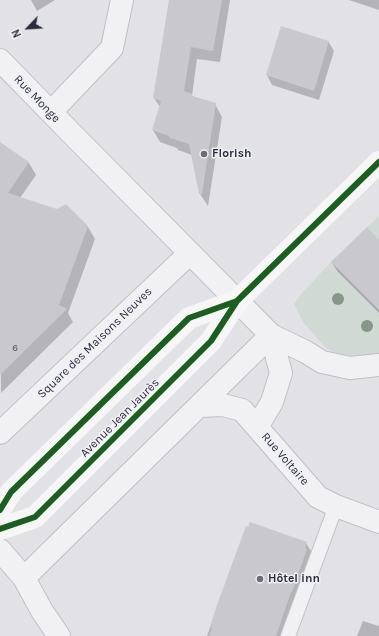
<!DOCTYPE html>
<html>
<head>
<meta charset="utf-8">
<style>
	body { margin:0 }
	#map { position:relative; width:379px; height:636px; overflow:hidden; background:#e2e2e6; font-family:Karla,sans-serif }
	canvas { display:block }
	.north { position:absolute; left:8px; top:8px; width:40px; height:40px; -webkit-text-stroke:3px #f0f1f5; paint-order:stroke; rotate:245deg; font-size:11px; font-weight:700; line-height:16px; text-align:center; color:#2b2c3d }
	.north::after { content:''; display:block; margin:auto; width:14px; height:18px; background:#2b2c3d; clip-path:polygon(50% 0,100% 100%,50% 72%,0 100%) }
</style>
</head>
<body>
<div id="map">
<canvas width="379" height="636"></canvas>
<div class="north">N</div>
</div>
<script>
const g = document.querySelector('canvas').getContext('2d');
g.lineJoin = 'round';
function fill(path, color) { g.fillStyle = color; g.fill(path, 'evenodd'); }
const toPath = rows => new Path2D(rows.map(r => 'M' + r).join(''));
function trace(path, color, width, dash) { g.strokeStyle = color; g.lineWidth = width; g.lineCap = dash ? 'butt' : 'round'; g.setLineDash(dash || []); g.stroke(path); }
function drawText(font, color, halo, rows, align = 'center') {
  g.font = font + ' Karla,sans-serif'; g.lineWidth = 3; g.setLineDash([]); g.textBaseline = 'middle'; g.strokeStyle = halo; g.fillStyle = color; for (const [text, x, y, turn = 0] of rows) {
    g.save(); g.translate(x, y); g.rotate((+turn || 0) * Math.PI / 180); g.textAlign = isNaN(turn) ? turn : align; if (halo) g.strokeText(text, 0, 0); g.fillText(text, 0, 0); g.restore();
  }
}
const green = toPath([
	[379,216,379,355,364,357,340,355,327,349,317,338,303,322,294,304,302,293,331,262]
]);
const shadow = toPath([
	[31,0,55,0,37,11],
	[170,0,230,0,220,62,197,59,192,96,215,104,222,117,208,206,200,194,192,155,178,150,177,148,160,142,153,130,160,107,154,98],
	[349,0,379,0,379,10],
	[328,41,334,51,319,100,272,85,267,75],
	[0,143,29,163,36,175,20,198,88,227,95,239,68,313,73,322,1,393],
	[379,241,379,313,338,272,332,263],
	[246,528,306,543,315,558,290,636,207,636],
	[363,621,379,626,379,636,357,636]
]);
const building = toPath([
	[169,0,222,0,213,51,191,47,184,91,192,94,192,96,216,103,202,194,199,194,189,144,170,138,169,136,152,130,161,101,153,98],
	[281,26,329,41,314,91,266,75],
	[0,142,29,162,8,193,57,209,66,204,88,226,59,305,67,309,0,375],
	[367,227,379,240,379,310,331,262],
	[250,522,307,542,305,548,307,549,292,592,291,592,276,636,209,636,212,628,210,627,217,605,246,526,248,527]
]);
const service = toPath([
	[288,636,336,506]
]);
const minor = toPath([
	[0,60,75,137,271,335,306,352,322,362,350,368,379,365],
	[51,112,112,48,122,0],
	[200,406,223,405,242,410,318,497,336,506,379,522],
	[257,427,272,402,281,373,271,335],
	[0,433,190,253],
	[0,550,24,578,42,611,59,636],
	[24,578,271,335]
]);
const secondary = toPath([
	[0,510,11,492,189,318,237,301],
	[0,529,35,517,211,341,237,301,379,162]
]);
const cycleway = toPath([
	[0,510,11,492,189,318,237,301],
	[0,529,35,517,211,341,237,301,379,162]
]);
const trees = [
	[338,299],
	[367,326]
];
const markers = [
	[204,154,4,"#6b6c78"],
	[260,579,4,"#6b6c78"]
];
const numberNames = [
	["6",15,348]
];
const streetNames = [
	["Rue Monge",37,99,46],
	["Square des Maisons Neuves",95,343,-44],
	["Avenue Jean Jaurès",120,418,-45],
	["Rue Voltaire",285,459,49]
];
const poiNames = [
	["Florish",212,154],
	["Hôtel inn",268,579]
];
fill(green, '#d0d9d3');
fill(shadow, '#0003');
fill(building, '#c8c8cd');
trace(service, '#c0c0c4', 16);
trace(minor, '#c0c0c4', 24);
trace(service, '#f1f1f3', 14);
trace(minor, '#f1f1f3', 22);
trace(secondary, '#f6f6f6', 22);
trace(cycleway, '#1b5e20', 6);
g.fillStyle = '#869688';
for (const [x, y] of trees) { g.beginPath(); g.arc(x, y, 6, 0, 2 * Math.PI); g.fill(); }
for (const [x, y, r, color] of markers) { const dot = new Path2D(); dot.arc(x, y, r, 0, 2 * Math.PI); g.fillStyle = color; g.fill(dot); trace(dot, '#f0f1f5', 1.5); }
drawText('10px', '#545562', null, numberNames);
drawText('12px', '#2b2c3d', '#f0f1f5', streetNames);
drawText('bold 12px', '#2b2c3d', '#f0f1f5', poiNames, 'left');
</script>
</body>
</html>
